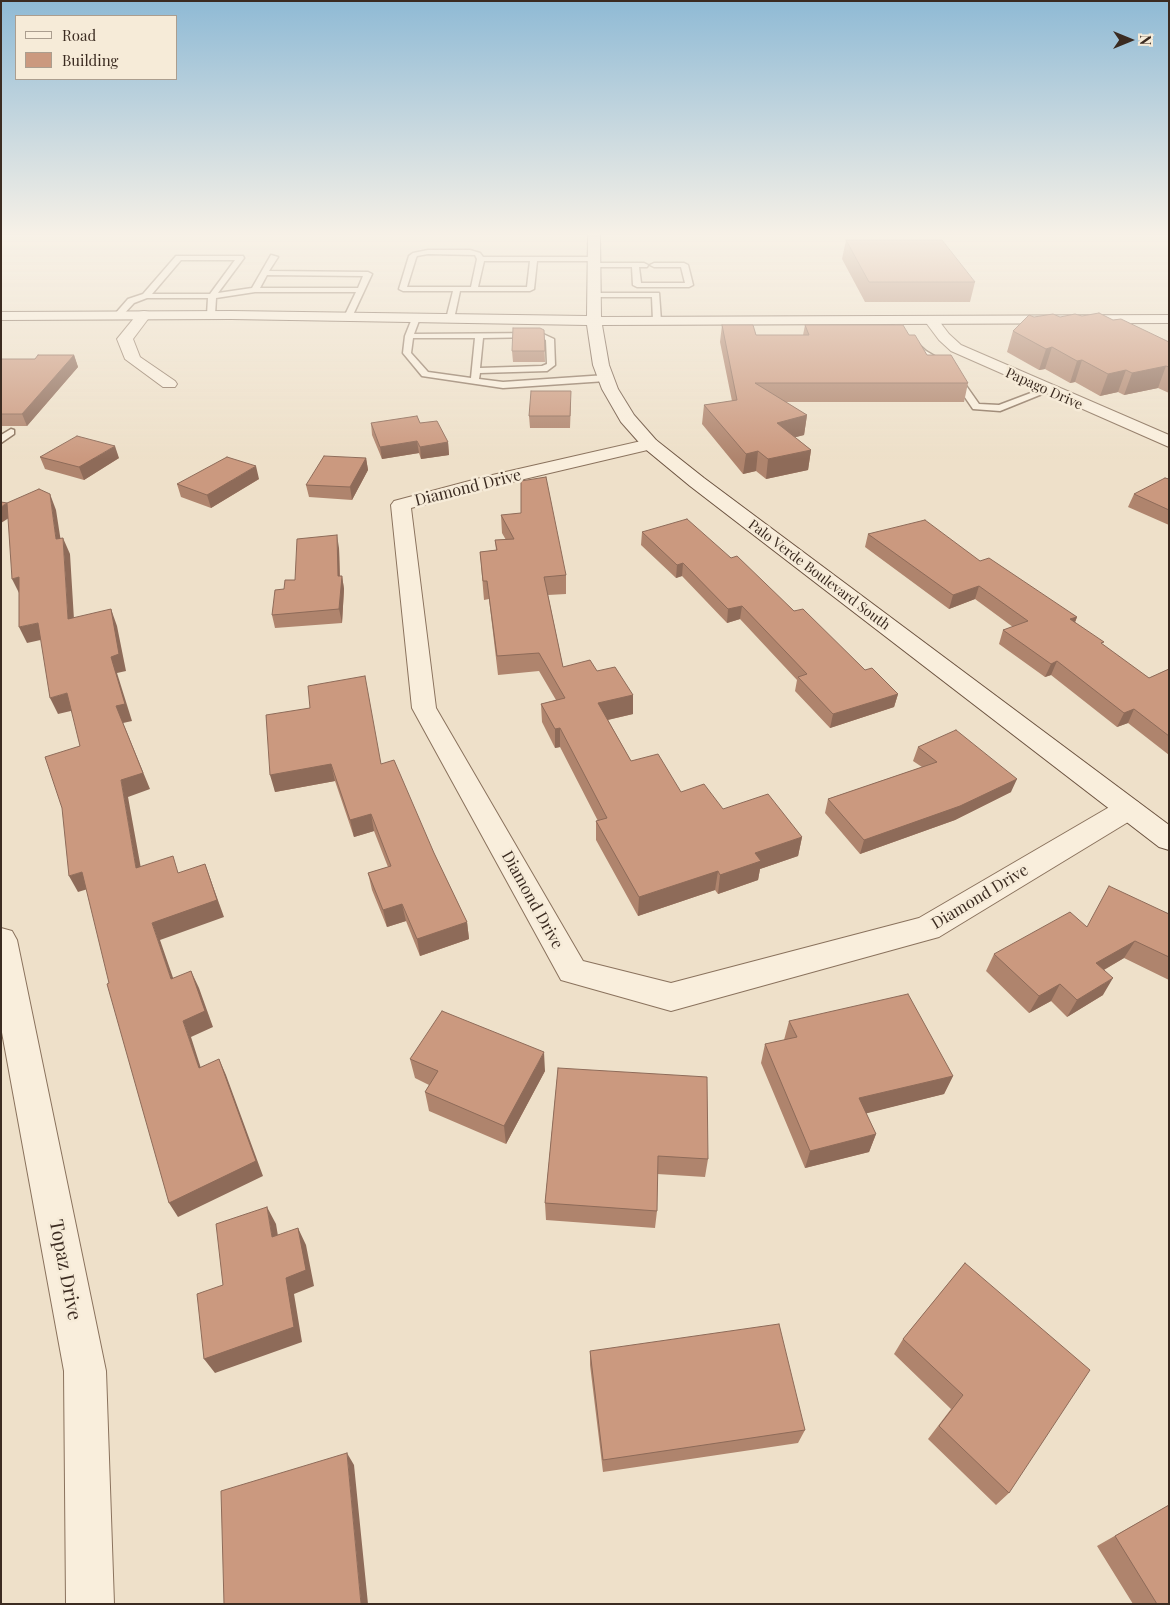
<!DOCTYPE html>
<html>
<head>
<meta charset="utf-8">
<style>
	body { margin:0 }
	#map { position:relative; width:1170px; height:1605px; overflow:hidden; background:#eee0c9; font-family:"Playfair Display",serif }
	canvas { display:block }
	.frame { position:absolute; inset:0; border:2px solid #3b2b21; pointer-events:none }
	.legend { position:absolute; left:15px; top:15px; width:162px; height:65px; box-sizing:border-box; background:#f6ebd8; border:1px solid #ab9e8f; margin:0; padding:6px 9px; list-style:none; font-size:15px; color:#3b2b21 }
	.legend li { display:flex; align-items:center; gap:10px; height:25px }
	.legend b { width:25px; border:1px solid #ab9e8f }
	.north { position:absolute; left:1105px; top:15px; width:50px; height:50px; -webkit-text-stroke:4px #f6ebd8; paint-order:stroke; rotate:90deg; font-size:14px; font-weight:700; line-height:20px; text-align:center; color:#3b2b21 }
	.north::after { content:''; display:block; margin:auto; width:18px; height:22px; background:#3b2b21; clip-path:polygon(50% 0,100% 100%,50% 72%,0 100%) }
</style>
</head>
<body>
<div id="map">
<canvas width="1170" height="1605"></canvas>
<div class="frame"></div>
<ul class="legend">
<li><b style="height:6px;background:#f9eedc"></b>Road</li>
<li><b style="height:14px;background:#cb997f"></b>Building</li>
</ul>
<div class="north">N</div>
</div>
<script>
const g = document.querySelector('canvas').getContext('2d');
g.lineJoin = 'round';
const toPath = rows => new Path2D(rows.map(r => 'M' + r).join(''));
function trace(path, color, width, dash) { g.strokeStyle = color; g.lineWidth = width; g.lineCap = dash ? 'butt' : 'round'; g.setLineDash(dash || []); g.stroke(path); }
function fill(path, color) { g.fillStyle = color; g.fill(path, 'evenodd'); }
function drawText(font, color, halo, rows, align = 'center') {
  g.font = font + ' "Playfair Display",serif'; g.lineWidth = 5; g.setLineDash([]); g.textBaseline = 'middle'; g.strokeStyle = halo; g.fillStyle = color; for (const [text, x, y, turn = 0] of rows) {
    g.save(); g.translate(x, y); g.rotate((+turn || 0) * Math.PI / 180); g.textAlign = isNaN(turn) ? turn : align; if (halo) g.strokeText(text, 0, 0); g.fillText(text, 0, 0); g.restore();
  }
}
const service = toPath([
	[428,250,470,250,480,253,483,257,594,257,598,259,594,261,537,261,534,289,530,291,460,291,454,319,450,321,446,319,453,291,403,291,399,289,409,256,413,253,428,250],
	[428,254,475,255,477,259,471,287,407,287,416,258,417,256,428,254],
	[484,261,530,261,527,287,478,287,484,261],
	[271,255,278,257,269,271,368,272,372,274,352,317,348,319,344,317,356,292,255,292,216,298,215,315,211,317,207,315,208,298,147,298,134,303,121,317,114,315,128,299,143,294,176,256,243,256,244,258,218,293,252,288,271,255],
	[181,260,235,260,210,294,152,294,181,260],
	[267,275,363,276,358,288,260,288,267,275],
	[591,263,644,263,648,265,647,267,639,267,641,283,685,283,681,267,654,267,650,265,654,263,684,263,688,265,693,285,689,287,637,287,633,285,632,267,591,267,591,263],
	[590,293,659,293,661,321,657,323,653,321,652,297,593,297,589,295,590,293],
	[413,316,420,318,414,334,541,333,554,339,555,365,547,371,480,373,479,379,503,382,606,375,610,378,606,381,503,388,422,376,403,353,405,336,413,316],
	[540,337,546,340,547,364,542,366,480,368,483,338,540,337],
	[413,338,475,338,471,378,428,372,411,353,413,338],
	[908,340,914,340,926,351,953,367,979,404,999,405,1044,388,1050,388,1052,390,1000,411,973,409,947,371,920,355,908,344,908,340],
	[11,429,14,430,14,434,1,443,1,435,11,429]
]);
const minor = toPath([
	[144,311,149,312,151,315,133,339,140,357,175,381,177,384,175,387,163,387,125,359,117,339,139,312,144,311],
	[931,316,936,317,949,334,961,345,1169,435,1169,447,951,351,939,340,924,320,926,317,931,316],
	[650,439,656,440,659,444,656,448,499,485,411,508,436,708,583,961,671,983,919,918,1118,802,1128,799,1138,802,1142,809,1138,816,939,937,928,940,671,1011,561,980,412,708,391,505,394,501,488,476,650,439],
	[1,928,12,931,17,940,106,1371,114,1604,66,1604,64,1371,1,1027,1,928]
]);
const secondary = toPath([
	[588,234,600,234,601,317,1169,315,1169,323,602,325,609,365,618,389,634,415,656,440,704,478,1169,825,1169,850,1159,847,690,486,644,448,621,422,602,389,593,365,587,325,231,319,1,320,1,312,231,311,587,316,588,234]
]);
const wall = toPath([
	[846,240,975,282,970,302,865,302,842,259],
	[1034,317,1060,317,1113,320,1169,342,1169,393,1158,388,1124,395,1118,392,1100,396,1075,382,1070,383,1045,369,1039,370,1007,352,1013,331],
	[722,325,756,335,803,335,805,325,909,335,927,355,968,383,964,402,785,402,807,415,804,435,795,437,811,450,808,470,766,479,756,471,743,474,702,424,704,405,732,401,720,342],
	[544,330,545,362,513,362,512,351],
	[74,355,78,367,27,426,1,426,1,359,35,359],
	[571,403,570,428,530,428,529,416],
	[371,423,420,423,448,442,449,455,421,459,419,453,382,459,372,435],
	[40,457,119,458,84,480,45,469],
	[366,458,368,470,352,500,309,497,306,485],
	[259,479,211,508,181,497,177,484],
	[1169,479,1169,525,1128,507,1134,494],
	[501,515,566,575,566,594,548,595,563,667,597,671,633,695,633,714,608,720,631,761,681,792,723,809,802,837,798,856,760,869,758,880,718,894,715,890,638,916,596,840,596,821,598,821,560,747,555,748,542,722,541,704,556,700,539,671,498,675,489,599,484,600,480,552,496,550,495,540,506,540,502,533],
	[642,532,731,558,865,670,898,694,894,707,830,728,795,691,797,680,740,619,727,623,682,576,676,578,641,545],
	[868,534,980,561,1077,617,1075,622,1103,645,1149,678,1169,669,1169,755,1128,723,1117,727,1051,675,1045,677,999,644,1003,630,1013,627,975,599,949,609,865,547],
	[339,548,340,576,342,576,344,589,342,623,275,628,272,615,284,589,295,580],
	[266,715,381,764,434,853,467,922,469,939,420,956,406,921,387,927,372,890,368,873,388,867,374,831,354,837,335,781,275,792],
	[918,747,1011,792,955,820,860,854,825,813,828,799,922,767,913,761],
	[1169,914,1169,980,1124,958,1104,970,1103,995,1067,1017,1051,1001,1029,1013,986,971,994,954,1087,927],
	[789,1021,953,1076,944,1094,866,1113,876,1134,869,1152,805,1168,761,1063,765,1044,784,1040],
	[410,1059,545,1071,506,1144,429,1111,425,1092,429,1085,415,1078],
	[558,1068,708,1159,705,1177,657,1174,657,1211,655,1228,546,1220,545,1203],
	[965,1263,1009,1493,996,1505,928,1439,951,1409,894,1354,903,1339],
	[590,1351,805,1430,798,1443,603,1472,590,1365],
	[1169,1505,1169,1604,1133,1604,1097,1546]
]);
const shadedWall = toPath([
	[1052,347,1045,369,1039,370,1046,349],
	[74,355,78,367,27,426,22,414],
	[1082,360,1075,382,1070,383,1077,361],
	[1166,366,1158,388,1124,395,1132,373],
	[1126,370,1118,392,1100,396,1108,374],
	[807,415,804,435,774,443,777,423],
	[417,441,419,453,382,459,380,447],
	[448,442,449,455,421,459,420,447],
	[115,446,119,458,84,480,79,467],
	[811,450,808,470,766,479,768,459],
	[758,451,756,471,743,474,746,454],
	[366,458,368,470,352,500,350,487],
	[256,466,259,479,211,508,207,495],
	[50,494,56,510,63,555,56,539],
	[7,503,12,516,1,523,1,507],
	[337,535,339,548,340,589,338,576],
	[63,538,70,554,75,636,68,619],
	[683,563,682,576,676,578,677,565],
	[342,576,344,589,342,623,339,609],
	[19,577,20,595,12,579],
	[979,586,975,599,949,609,953,595],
	[742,606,740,619,727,623,728,609],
	[111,609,117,626,126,671,117,673,132,721,123,723,150,789,128,797,144,885,136,868,121,780,116,706,111,657],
	[1077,617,1072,630,1070,619],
	[38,623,45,639,27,643,19,627],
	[1057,661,1051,675,1045,677,1051,664],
	[67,693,75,710,58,714,50,698],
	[898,694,894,707,830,728,833,714],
	[633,695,633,714,598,722,598,703],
	[1134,709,1128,723,1117,727,1124,713],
	[560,728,560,747,555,748,555,729],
	[331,764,335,781,275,792,270,775],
	[1017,779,1011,792,955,820,860,854,864,840],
	[371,814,374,831,354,837,350,820],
	[802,837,798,856,760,869,758,880,718,894,720,875,755,853],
	[205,864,224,917,160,940,179,995,171,979,152,923],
	[718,871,715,890,638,916,639,897],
	[82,872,91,888,78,892,69,876],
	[402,904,406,921,387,927,383,910],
	[467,922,469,939,420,956,417,939],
	[1135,941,1124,958,1086,980,1096,963],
	[191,971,199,988,213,1027,191,1037,206,1084,199,1068,183,1021],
	[1113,978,1103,995,1067,1017,1077,1000],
	[1060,984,1051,1001,1029,1013,1039,996],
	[544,1052,545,1071,506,1144,504,1126],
	[219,1059,226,1075,263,1176,178,1217,169,1203],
	[953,1076,944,1094,852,1117,859,1098],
	[876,1134,869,1152,805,1168,810,1151],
	[267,1207,276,1224,281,1254,272,1237],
	[298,1228,306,1245,314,1286,294,1294,302,1342,215,1373,204,1359,286,1278],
	[347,1453,354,1465,368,1604,361,1604]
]);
const building = toPath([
	[846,240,942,240,975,282,869,282,846,240],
	[1099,313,1113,320,1121,319,1169,342,1169,367,1166,366,1132,373,1126,370,1108,374,1082,360,1077,361,1052,347,1046,349,1013,331,1029,315,1034,317,1053,314,1060,317,1075,314,1082,316,1099,313],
	[722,325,753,325,756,335,809,335,805,325,903,325,909,335,915,335,927,355,951,355,968,383,755,383,807,415,777,423,811,450,768,459,758,451,746,454,704,405,737,400,722,325],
	[513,328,540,328,544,330,545,351,512,351,513,328],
	[38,355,74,355,22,414,1,414,1,359,35,359,38,355],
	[531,391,571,391,570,416,529,416,531,391],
	[417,416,420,423,437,421,448,442,420,447,417,441,380,447,371,423,417,416],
	[77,436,115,446,79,467,40,457,77,436],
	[324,456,366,458,350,487,306,485,324,456],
	[227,457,256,466,207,495,177,484,227,457],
	[546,477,566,575,544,577,563,667,590,660,597,671,615,667,633,695,598,703,631,761,658,754,681,792,704,784,723,809,768,794,802,837,755,853,761,861,720,875,718,871,639,897,596,821,607,818,560,728,555,729,541,704,565,698,539,653,497,656,487,581,483,581,480,552,497,550,495,540,514,539,501,515,521,513,521,481,546,477],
	[1165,478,1169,479,1169,510,1134,494,1165,478],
	[39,489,50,494,56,539,63,538,68,619,111,609,119,654,111,657,125,704,116,706,143,773,121,780,136,868,173,856,178,873,205,864,217,900,152,923,171,979,191,971,205,1011,183,1021,199,1068,219,1059,256,1161,169,1203,107,984,109,983,82,872,69,876,62,808,45,757,80,746,67,693,50,698,38,623,19,627,19,577,12,579,7,503,39,489],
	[1,502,7,503,1,507,1,502],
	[687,519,731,558,737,556,794,611,803,609,865,670,872,668,898,694,833,714,798,677,807,674,742,606,728,609,683,563,677,565,642,532,687,519],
	[925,520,980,561,989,558,1077,617,1070,619,1104,642,1101,643,1149,678,1169,669,1169,736,1134,709,1124,713,1057,661,1051,664,1003,630,1028,621,979,586,953,595,868,534,925,520],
	[337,535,338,576,342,576,339,609,272,615,275,590,284,589,285,580,295,580,297,539,337,535],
	[365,676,381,764,394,760,434,853,467,922,417,939,402,904,383,910,368,873,391,866,371,814,350,820,331,764,270,775,266,715,310,708,308,686,365,676],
	[956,730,1017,779,960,806,864,840,828,799,937,762,918,747,956,730],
	[1109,886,1169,914,1169,957,1135,941,1096,963,1113,978,1077,1000,1060,984,1039,996,994,954,1070,912,1087,927,1109,886],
	[908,994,953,1076,859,1098,876,1134,810,1151,765,1044,797,1037,789,1021,908,994],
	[442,1011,544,1052,504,1126,425,1092,438,1071,410,1059,442,1011],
	[558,1068,707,1077,708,1159,658,1156,657,1211,545,1203,558,1068],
	[267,1207,272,1237,298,1228,306,1270,286,1278,294,1327,204,1359,197,1294,223,1285,216,1224,267,1207],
	[965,1263,1090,1370,1009,1493,939,1426,963,1395,903,1339,965,1263],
	[779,1324,805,1430,603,1460,590,1351,779,1324],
	[347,1453,361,1604,224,1604,221,1491,347,1453],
	[1169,1505,1169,1604,1157,1604,1115,1536,1169,1505]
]);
const farStreetnames = [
	["Papago Drive",1044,389,24],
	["Palo Verde Boulevard South",819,575,37]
];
const streetNames = [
	["Diamond Drive",468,488,-14],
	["Diamond Drive",980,897,-31],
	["Diamond Drive",532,900,61]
];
const nearStreetnames = [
	["Topaz Drive",65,1270,79]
];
trace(service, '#8a725d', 3);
trace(minor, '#8a725d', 2);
trace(secondary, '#6c5340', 2);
fill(service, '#f9eedc');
fill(minor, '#f9eedc');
fill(secondary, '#f9eedc');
fill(wall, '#af846d');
fill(shadedWall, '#8e6b59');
fill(building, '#cb997f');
trace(building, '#8e6b59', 1);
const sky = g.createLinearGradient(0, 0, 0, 459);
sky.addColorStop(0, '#8fbad5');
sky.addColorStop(0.51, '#f7f1e7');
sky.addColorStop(1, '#f7f1e700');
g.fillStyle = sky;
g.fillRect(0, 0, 1170, 459);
drawText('14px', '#3b2b21', '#f6ebd8', farStreetnames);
drawText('16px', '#3b2b21', '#f6ebd8', streetNames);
drawText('19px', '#3b2b21', '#f6ebd8', nearStreetnames);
</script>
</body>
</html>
